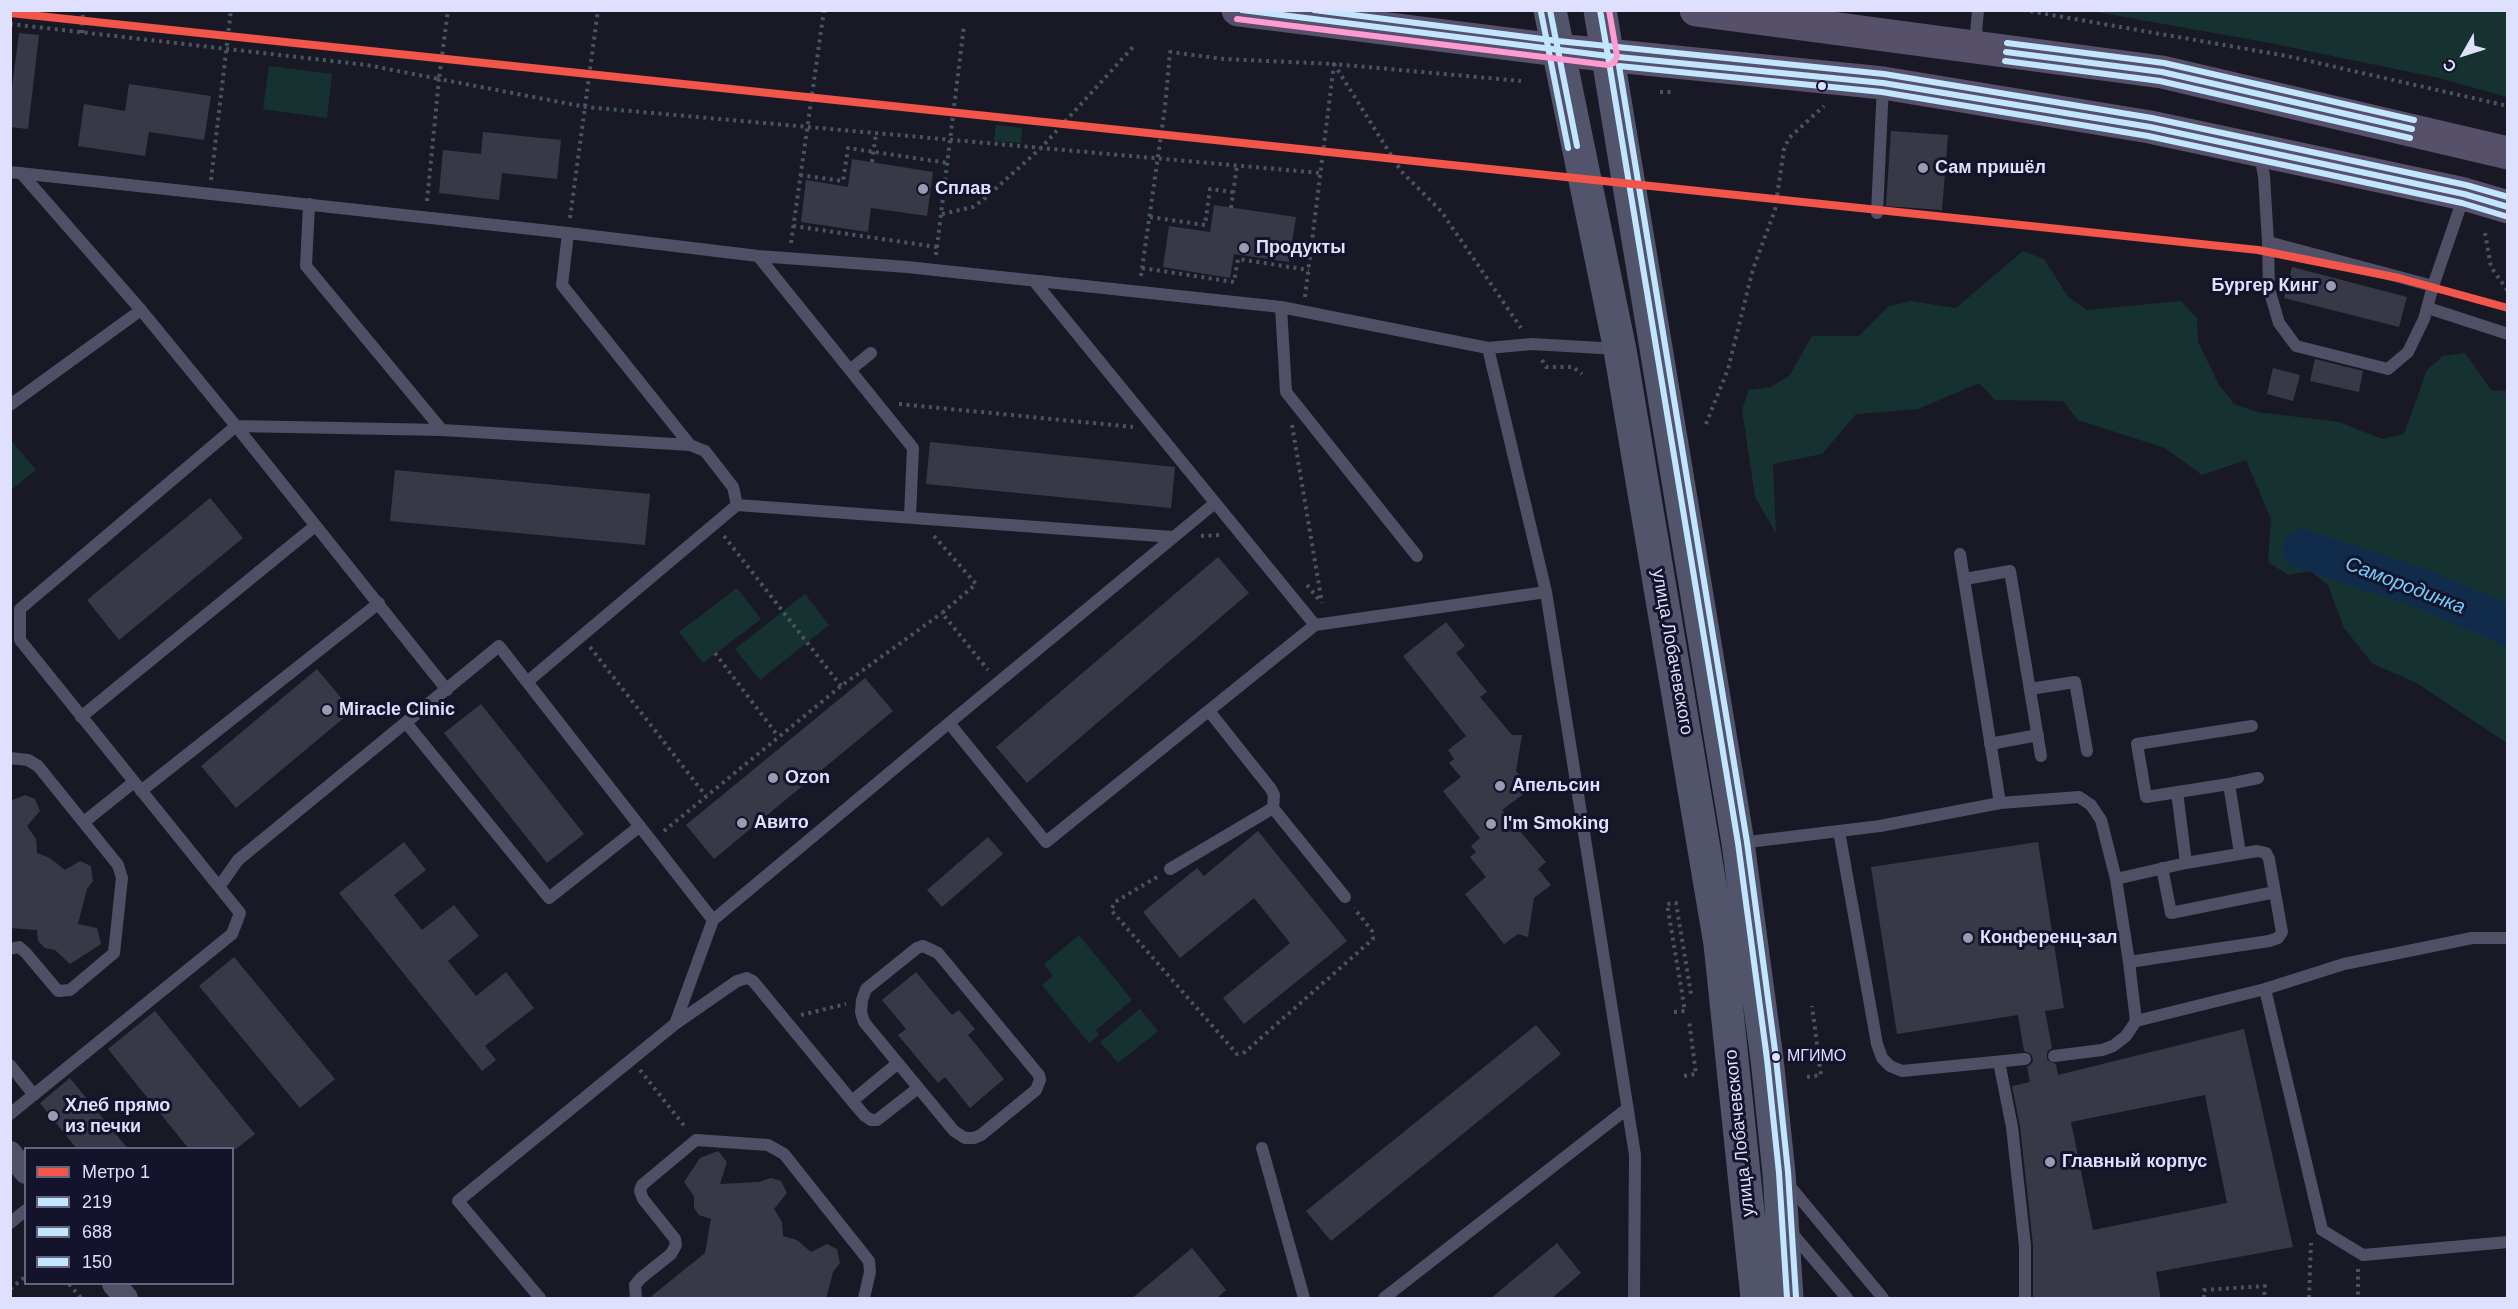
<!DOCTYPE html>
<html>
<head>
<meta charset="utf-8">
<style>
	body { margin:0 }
	#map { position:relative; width:2518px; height:1309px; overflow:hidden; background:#191926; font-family:Helvetica,sans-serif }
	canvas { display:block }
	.frame { position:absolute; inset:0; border:12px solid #dfdffe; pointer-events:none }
	.legend { position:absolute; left:24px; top:1147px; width:210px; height:138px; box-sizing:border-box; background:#14132c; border:2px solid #656580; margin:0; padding:8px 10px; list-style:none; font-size:18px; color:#dfdffe }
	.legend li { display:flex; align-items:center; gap:12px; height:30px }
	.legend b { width:30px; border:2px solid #656580 }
	.north { position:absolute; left:2434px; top:24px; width:60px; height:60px; -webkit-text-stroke:4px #14132c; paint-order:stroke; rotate:231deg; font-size:16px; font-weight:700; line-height:24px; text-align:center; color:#dfdffe }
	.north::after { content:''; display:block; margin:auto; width:21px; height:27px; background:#dfdffe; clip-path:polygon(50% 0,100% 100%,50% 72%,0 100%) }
</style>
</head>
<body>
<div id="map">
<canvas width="2518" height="1309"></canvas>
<div class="frame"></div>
<ul class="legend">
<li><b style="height:8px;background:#f2564a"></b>Метро 1</li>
<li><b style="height:8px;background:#c2e6ff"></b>219</li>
<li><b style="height:8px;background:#c2e6ff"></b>688</li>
<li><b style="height:8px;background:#c2e6ff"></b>150</li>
</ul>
<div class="north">С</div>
</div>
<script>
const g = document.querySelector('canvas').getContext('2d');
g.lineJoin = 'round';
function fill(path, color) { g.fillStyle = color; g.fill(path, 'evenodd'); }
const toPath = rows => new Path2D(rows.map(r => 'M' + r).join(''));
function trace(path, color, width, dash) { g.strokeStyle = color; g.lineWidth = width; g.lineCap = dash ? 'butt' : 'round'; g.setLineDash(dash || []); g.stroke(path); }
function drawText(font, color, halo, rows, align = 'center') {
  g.font = font + ' Helvetica,sans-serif'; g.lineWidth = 6; g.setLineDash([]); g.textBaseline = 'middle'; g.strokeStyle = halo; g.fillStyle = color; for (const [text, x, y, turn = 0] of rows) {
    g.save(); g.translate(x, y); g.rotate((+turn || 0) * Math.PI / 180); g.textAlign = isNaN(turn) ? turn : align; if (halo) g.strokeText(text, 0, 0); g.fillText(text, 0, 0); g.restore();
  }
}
const green = toPath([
	[2091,11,2507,11,2507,97,2439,78,2270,43],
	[269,66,332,74,327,118,263,109],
	[996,125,1022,128,1021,143,994,141],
	[2023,251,2044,259,2068,297,2087,310,2181,301,2197,318,2198,342,2219,385,2234,404,2257,412,2339,422,2382,439,2404,434,2427,370,2443,356,2465,353,2491,390,2507,391,2507,743,2415,682,2373,664,2344,628,2328,585,2310,571,2288,575,2268,562,2271,519,2246,460,2202,475,2165,448,2078,420,2063,401,1995,400,1979,383,1918,409,1856,414,1822,454,1773,464,1776,533,1755,497,1742,410,1749,390,1771,387,1790,375,1812,336,1859,336,1889,306,1910,301,1956,308],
	[10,439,36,470,11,490,10,490],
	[737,588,761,619,703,663,679,632],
	[805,594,829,625,760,680,735,649],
	[1079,935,1132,1000,1096,1030,1099,1035,1089,1043,1042,985,1053,976,1044,964],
	[1140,1009,1158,1031,1118,1063,1100,1042]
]);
const river = toPath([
	[2302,549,2423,589,2500,622,2508,628]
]);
const building = toPath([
	[19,33,39,35,28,129,10,127,10,103],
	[129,84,211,96,204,140,149,132,145,156,78,146,84,104,125,111],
	[1891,131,1948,135,1942,210,1886,206],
	[483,132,561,140,557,179,502,173,499,200,439,193,443,150,481,154],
	[852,159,933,172,927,216,871,208,868,232,801,222,806,180,848,187],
	[1214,205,1296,217,1289,262,1234,254,1230,278,1163,267,1169,226,1210,232],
	[2292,267,2407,297,2399,327,2284,298],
	[2315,359,2363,371,2359,392,2310,381],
	[2273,368,2300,375,2293,401,2267,394],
	[930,442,1175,467,1171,508,926,484],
	[395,470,650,494,645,545,390,521],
	[210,498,243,538,119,640,87,600],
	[1218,557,1249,593,1027,783,996,747],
	[1446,622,1465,646,1456,653,1487,692,1480,697,1512,735,1522,735,1516,771,1530,789,1502,810,1546,862,1538,869,1551,885,1534,898,1528,937,1518,934,1504,944,1465,894,1486,877,1470,857,1476,852,1471,846,1480,838,1443,791,1461,777,1449,763,1454,759,1448,750,1466,736,1403,656],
	[317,669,352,711,236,808,201,766],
	[865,678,893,711,714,859,686,825],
	[481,704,584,834,547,863,444,733],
	[25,795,35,799,40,811,27,826,36,839,37,853,50,858,65,870,80,861,91,866,93,881,87,889,78,924,97,928,101,944,70,964,55,950,45,948,38,941,37,930,10,928,10,801],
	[1258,831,1347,941,1244,1024,1223,998,1290,943,1254,898,1180,958,1143,912,1197,868,1204,876],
	[988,837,1003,854,942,907,927,890],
	[404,842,426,870,394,895,422,930,454,905,479,936,448,961,476,996,506,972,534,1008,485,1046,496,1060,482,1071,339,893],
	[2038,842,2064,1008,2045,1011,2052,1048,2047,1052,2047,1060,2056,1064,2058,1075,2244,1029,2293,1247,2156,1272,2161,1299,2033,1299,2033,1245,2020,1126,2012,1086,2030,1082,2027,1067,2032,1063,2033,1059,2031,1054,2024,1051,2018,1015,1897,1034,1871,867],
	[2205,1095,2227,1203,2093,1230,2071,1122],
	[234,957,335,1079,300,1108,199,986],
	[916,972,952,1015,959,1010,975,1029,968,1035,1004,1079,970,1108,945,1077,938,1083,898,1035,906,1029,882,1000],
	[155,1011,255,1134,236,1149,189,1149,108,1049],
	[1536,1025,1561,1054,1331,1241,1306,1211],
	[70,1078,128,1149,77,1149,40,1103],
	[718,1151,727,1162,720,1184,759,1182,771,1178,781,1181,787,1193,774,1209,782,1222,783,1236,797,1240,811,1252,827,1244,837,1249,840,1263,833,1272,826,1299,648,1299,705,1253,711,1219,699,1215,694,1208,694,1196,684,1182,700,1158],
	[1557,1243,1581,1273,1551,1299,1490,1299],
	[1192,1248,1226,1290,1216,1299,1131,1299]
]);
const path = toPath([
	[2023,10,2287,56,2508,106],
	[10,24,367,65,439,79,448,10],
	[82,33,83,10],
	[1660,92,1672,92],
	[872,162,876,133],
	[800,175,843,181,848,148,948,163],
	[211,180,231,10],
	[427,201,439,79,586,107,1320,173],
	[1231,208,1237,165],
	[942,214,973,207,983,200,1041,148,1133,47],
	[1150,217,1205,225,1210,189,1233,192],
	[570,218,598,10],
	[793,226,937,247],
	[2485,233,2491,267,2508,291],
	[791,243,824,10],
	[936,255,964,25],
	[1142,268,1234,282,1238,259,1309,270],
	[1141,276,1165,107,1170,52,1224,59,1334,64,1401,171,1441,211,1521,328],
	[1305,297,1334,64,1521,81],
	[1542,360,1546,367,1573,367,1582,374],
	[899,404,1133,427],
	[1706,424,1728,369,1753,269,1775,210,1784,149,1789,138,1824,106],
	[1292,425,1322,603],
	[724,536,841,686],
	[934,536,976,584,942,613,988,670],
	[1201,536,1221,535],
	[1307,585,1321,602],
	[590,647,706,796],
	[715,653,778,736],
	[664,831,841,686,942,613],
	[1157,877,1115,902,1111,910,1237,1054,1245,1052,1373,939,1372,931,1354,908],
	[1674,1012,1685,1011,1667,904,1676,903,1691,994],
	[801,1015,846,1004],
	[640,1070,686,1128],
	[1684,1076,1696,1074,1689,1020],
	[1807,1077,1821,1075,1812,1006],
	[2358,1269,2358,1298],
	[69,1284,81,1298],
	[10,1289,26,1276],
	[2204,1298,2204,1290,2265,1286,2264,1298],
	[2309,1298,2311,1243]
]);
const lane = toPath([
	[1975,45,1978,10],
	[2259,151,2264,176,2268,242,2433,286,2464,196],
	[10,172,568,233,758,256,907,267,1281,307,1488,348,1532,344,1618,349],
	[309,204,306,266,442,430],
	[1877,213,1883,84],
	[568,233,562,285,690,445],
	[2268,242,2269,289,2279,323,2296,346,2388,369,2408,352,2424,319,2433,286],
	[758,256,913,448,910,517],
	[1034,281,1315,625],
	[1281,307,1286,392,1417,556],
	[2428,308,2508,334],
	[141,310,236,426,442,430,690,445,705,451,733,487,737,505,527,682],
	[1488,348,1546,592,1635,1155,1634,1298],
	[850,370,871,353],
	[10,405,141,310,21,173],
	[1215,503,949,723,1046,842,1315,625,1546,592],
	[737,505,1173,537],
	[1960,554,2000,803],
	[1965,579,2010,571,2041,756],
	[2030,689,2075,682,2087,751],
	[1209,711,1271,789,1274,795,1273,808,1345,897],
	[81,717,315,526],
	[407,724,549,898,640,826],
	[1990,744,2038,735],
	[10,758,28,760,38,766,118,865,122,878,114,953,70,990,58,991,26,953,19,947,10,949],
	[2229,784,2258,778],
	[141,791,379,603],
	[2177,792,2186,863],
	[84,822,134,782],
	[1839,831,1877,1044,1882,1058,1890,1066,1902,1071,2025,1059],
	[1740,843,1880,826,2000,803,2079,797,2091,805,2101,820,2116,879,2129,962,2136,1021,2265,989],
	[2240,853,2229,784,2146,797,2137,744,2252,726],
	[2162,868,2171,913,2275,892],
	[1170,869,1273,808],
	[2116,879,2186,863,2257,851,2266,853,2269,859,2282,932,2278,938,2269,941,2129,962],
	[219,887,238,860,499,646,713,920,949,723],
	[2508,938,2472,938,2344,964,2265,989,2322,1230,2363,1255,2508,1242],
	[923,946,938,953,1039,1075,1040,1080,1036,1090,981,1135,974,1138,965,1138,954,1131,864,1022,861,1012,862,1000,866,989,917,948,923,946],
	[675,1024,713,920],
	[2054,1056,2102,1050,2113,1046,2126,1036,2136,1021],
	[1999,1062,2012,1127,2025,1246,2025,1298],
	[10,1065,34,1095],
	[852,1101,865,1116,871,1120,877,1120,918,1088],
	[10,1114,232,934,240,913,20,640,20,609,236,426,447,690],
	[1262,1148,1304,1298],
	[1788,1184,1883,1298],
	[10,1223,26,1210],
	[1790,1231,1847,1298],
	[540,1298,458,1201,675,1024,737,981,747,978,753,981,852,1101,898,1063],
	[636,1298,635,1285,641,1278,671,1254,676,1245,675,1239,643,1199,640,1191,642,1185,696,1140,768,1145,784,1154,869,1261,870,1272,864,1298],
	[1384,1298,1628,1108]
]);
const street = toPath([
	[10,1153,26,1172],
	[114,1284,126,1298]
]);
const secondary = toPath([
	[1550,10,1620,350,1720,944,1757,1298],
	[1600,10,1738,843,1767,1059,1779,1173,1787,1298]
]);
const primary = toPath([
	[1238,10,1557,50,1883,83,2150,127,2464,194,2508,207],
	[1696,10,2162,72,2508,153]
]);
const bus1 = toPath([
	[1550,10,1577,146],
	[2006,52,2162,72,2412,129],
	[1787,1298,1779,1173,1767,1059,1738,843,1608,56,1883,83,2150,127,2464,194,2508,207]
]);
const bus2 = toPath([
	[1541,12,1568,148],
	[2005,61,2160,81,2410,138],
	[1796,1297,1788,1172,1776,1058,1747,842,1619,66,1882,92,2148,136,2462,203,2505,216]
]);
const bus3 = toPath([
	[1314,10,1558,41,1884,74,2152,118,2466,185,2508,197],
	[2007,43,2164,63,2414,120]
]);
const bus4 = toPath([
	[1242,10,1608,56,1600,10]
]);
const bus5 = toPath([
	[1237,19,1608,65,1614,63,1617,56,1609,10]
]);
const metro1 = toPath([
	[10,13,2258,250,2399,278,2508,308]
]);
const markers = [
	[1822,86,5,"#dfdffe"],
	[1923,168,6,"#9a9ab2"],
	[923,189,6,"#9a9ab2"],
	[1244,248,6,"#9a9ab2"],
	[2331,286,6,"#9a9ab2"],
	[327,710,6,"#9a9ab2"],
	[773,778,6,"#9a9ab2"],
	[1500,786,6,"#9a9ab2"],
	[742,823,6,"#9a9ab2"],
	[1491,824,6,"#9a9ab2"],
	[1968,938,6,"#9a9ab2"],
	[1776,1057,5,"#dfdffe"],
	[53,1116,6,"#9a9ab2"],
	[2050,1162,6,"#9a9ab2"]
];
const busNames = [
	["МГИМО",1787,1057]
];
const poiNames = [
	["Сам пришёл",1935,168],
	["Сплав",935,189],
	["Продукты",1256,248],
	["Бургер Кинг",2319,286,"right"],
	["Miracle Clinic",339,710],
	["Ozon",785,778],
	["Апельсин",1512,786],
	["Авито",754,823],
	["I'm Smoking",1503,824],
	["Конференц-зал",1980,938],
	["Хлеб прямо",65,1106],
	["из печки",65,1127],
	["Главный корпус",2062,1162]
];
const streetNames = [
	["улица Лобачевского",1672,652,80],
	["улица Лобачевского",1740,1133,-96]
];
const waterNames = [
	["Самородинка",2405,586,21]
];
fill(green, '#163230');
trace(river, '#102c4a', 39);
fill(building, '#383847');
trace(path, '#475561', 4, [3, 4.5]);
trace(lane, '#4f5066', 12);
trace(street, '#4f5066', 24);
trace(secondary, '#52546c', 33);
trace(primary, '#56506b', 33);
trace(bus1, '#c2e6ff', 6);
trace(bus2, '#c2e6ff', 6);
trace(bus3, '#c2e6ff', 6);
trace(bus4, '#c2e6ff', 6);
trace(bus5, '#ff9ad2', 6);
trace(metro1, '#f2564a', 8);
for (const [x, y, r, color] of markers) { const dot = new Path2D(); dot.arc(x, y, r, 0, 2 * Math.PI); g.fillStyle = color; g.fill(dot); trace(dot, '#14132c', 2); }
drawText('16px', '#dfdffe', '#14132c', busNames, 'left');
drawText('bold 18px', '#dfdffe', '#14132c', poiNames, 'left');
drawText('18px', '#dfdffe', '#14132c', streetNames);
drawText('italic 20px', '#71ccfa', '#14132c', waterNames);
</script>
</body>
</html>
